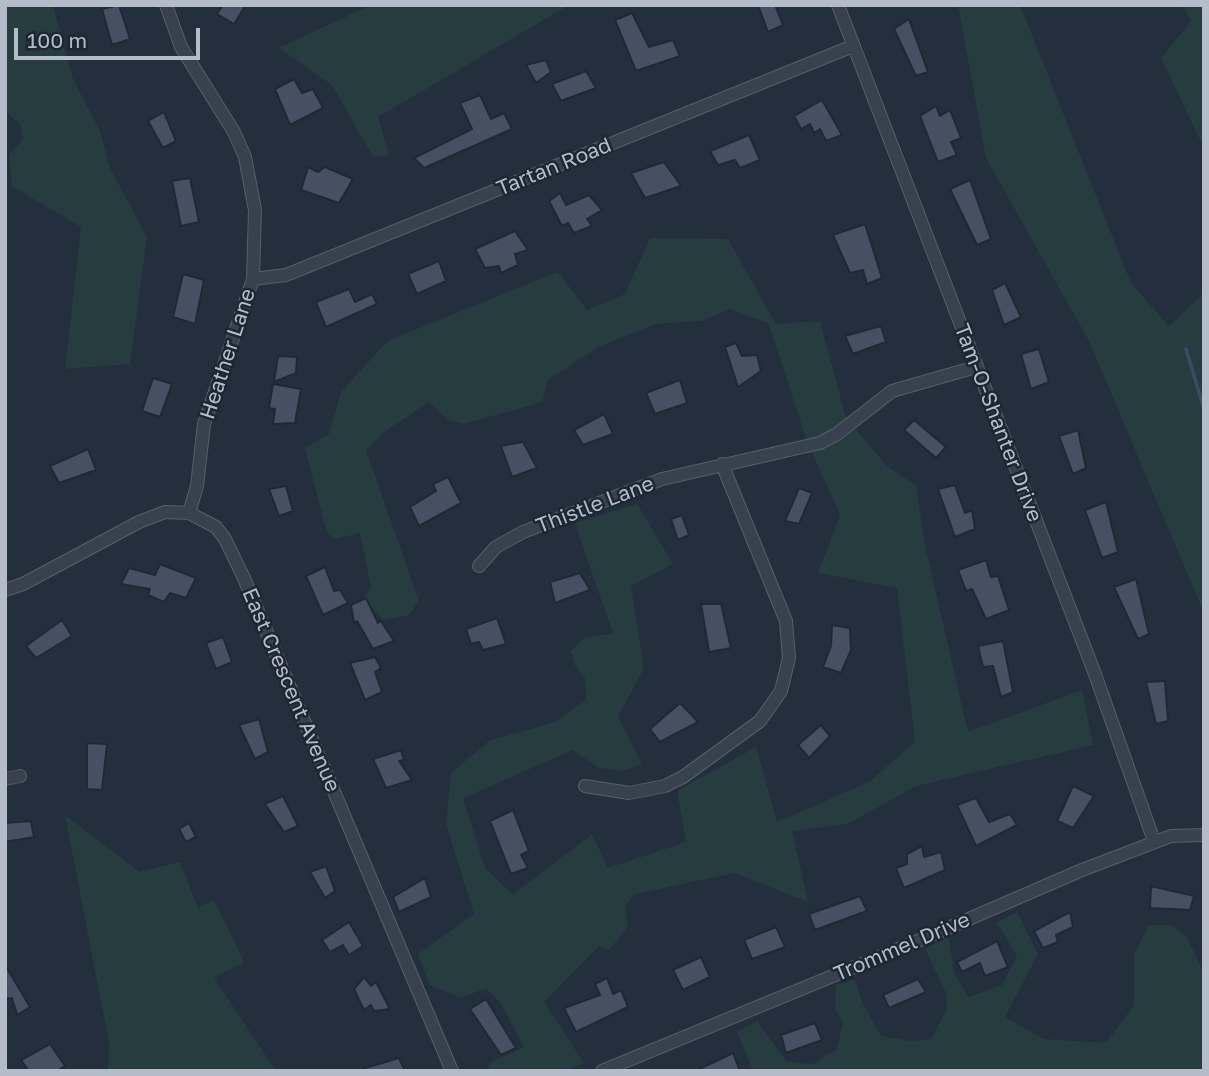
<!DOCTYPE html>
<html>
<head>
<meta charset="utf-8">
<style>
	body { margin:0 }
	#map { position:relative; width:1209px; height:1076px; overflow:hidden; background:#242f3e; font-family:"Golos Text",sans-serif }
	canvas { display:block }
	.frame { position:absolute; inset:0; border:7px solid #b4bcc9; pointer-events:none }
	.scale { position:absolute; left:14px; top:28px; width:186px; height:32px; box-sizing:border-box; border:4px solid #b4bcc9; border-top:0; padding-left:9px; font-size:21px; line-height:24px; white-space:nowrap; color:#b4bcc9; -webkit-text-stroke:5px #1d2633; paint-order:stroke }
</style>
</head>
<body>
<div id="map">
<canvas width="1209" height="1076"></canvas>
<div class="frame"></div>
<div class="scale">100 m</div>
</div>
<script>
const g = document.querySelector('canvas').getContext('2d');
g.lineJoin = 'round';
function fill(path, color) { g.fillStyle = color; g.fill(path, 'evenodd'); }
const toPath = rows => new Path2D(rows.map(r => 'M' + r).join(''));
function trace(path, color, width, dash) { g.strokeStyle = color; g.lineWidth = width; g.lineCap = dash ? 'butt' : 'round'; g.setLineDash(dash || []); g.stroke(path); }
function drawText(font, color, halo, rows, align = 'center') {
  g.font = font + ' "Golos Text",sans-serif'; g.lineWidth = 5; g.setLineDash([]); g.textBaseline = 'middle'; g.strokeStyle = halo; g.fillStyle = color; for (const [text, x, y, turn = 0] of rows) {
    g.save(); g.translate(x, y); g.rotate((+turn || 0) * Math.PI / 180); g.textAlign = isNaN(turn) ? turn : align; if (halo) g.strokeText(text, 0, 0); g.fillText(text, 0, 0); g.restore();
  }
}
const green = toPath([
	[5,5,53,5,73,79,100,131,110,168,147,237,130,364,65,369,81,227,12,186,9,155,23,140,20,124,5,111],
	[371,5,569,5,378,117,389,155,373,157,332,85,279,48],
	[958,5,1020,5,1131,283,1169,326,1204,293,1204,613,1089,341,986,158],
	[1182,5,1204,5,1204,148,1161,58,1191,21],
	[650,238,728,239,776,324,820,321,846,418,887,466,916,486,925,545,968,732,1082,690,1093,745,916,786,847,824,792,831,808,902,735,873,635,894,625,907,628,927,609,950,599,946,544,1002,584,1063,563,1071,486,1071,491,1062,524,1047,500,1002,486,988,461,998,430,985,418,954,474,914,446,824,451,773,489,741,555,722,586,700,585,678,575,666,571,651,585,637,613,634,575,523,637,504,673,564,631,586,644,668,618,717,642,764,622,771,598,768,573,750,463,798,485,868,513,895,592,834,608,868,686,842,677,791,756,747,777,822,869,782,915,742,897,588,818,573,840,515,807,441,768,323,730,309,702,321,655,324,600,346,548,380,542,402,464,424,448,420,429,402,384,432,366,450,419,601,409,615,383,620,364,598,371,587,360,533,336,539,327,533,305,448,329,434,341,392,382,347,392,339,558,272,587,310,625,294],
	[65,815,139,872,180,862,198,908,214,900,244,962,214,978,276,1071,108,1071,109,1043],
	[1017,912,1038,954,1005,1017,1043,1039,1106,1043,1134,1005,1134,954,1149,925,1171,925,1187,937,1204,974,1204,1071,753,1071,737,1032,757,1021,787,1062,813,1064,837,1049,843,1023,835,1009,836,985,855,979,861,1000,881,1036,911,1041,931,1039,947,1009,946,993,925,949,948,936,955,975,969,997,1002,985,1017,956,997,923]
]);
const stream = toPath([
	[1186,349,1204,409]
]);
const building = toPath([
	[119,5,130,39,112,45,102,9,119,5],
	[223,5,246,5,234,24,217,14,223,5],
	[758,5,775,5,783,25,768,32,758,5],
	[632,13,649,47,673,40,680,56,636,71,615,20,632,13],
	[909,19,928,72,916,76,894,29,909,19],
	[546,60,551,72,536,83,526,65,546,60],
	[586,71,596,88,561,101,552,84,586,71],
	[294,79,302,93,313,89,323,108,290,125,275,89,294,79],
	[480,95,491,119,504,113,512,129,424,168,414,158,472,129,460,103,480,95],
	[822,100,842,135,826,141,820,129,814,133,810,124,801,129,794,116,822,100],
	[936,106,940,116,950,110,961,138,951,142,957,155,938,162,920,116,936,106],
	[164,112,176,141,163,148,148,121,164,112],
	[749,135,760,160,740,168,735,160,718,165,710,151,749,135],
	[664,162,681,186,645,198,631,173,664,162],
	[308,167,318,172,325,167,353,179,339,203,301,190,308,167],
	[190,178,199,222,181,226,172,181,190,178],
	[970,180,991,239,977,245,950,189,970,180],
	[560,193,566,205,589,195,602,210,587,219,592,226,574,233,568,223,562,226,549,201,560,193],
	[865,224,882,278,867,284,863,270,850,273,833,235,865,224],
	[515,231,528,250,515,254,518,265,501,273,499,266,485,268,475,249,515,231],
	[439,261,446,281,417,294,408,274,439,261],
	[183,274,204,280,195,324,173,317,183,274],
	[1005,283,1021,317,1004,325,992,290,1005,283],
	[349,289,355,302,372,294,377,304,326,327,316,302,349,289],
	[881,326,886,342,853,354,845,336,881,326],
	[736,343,742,356,757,355,761,371,738,387,725,347,736,343],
	[1039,349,1049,382,1031,389,1021,354,1039,349],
	[278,356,297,357,296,373,274,382,278,356],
	[153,378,172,384,160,417,142,411,153,378],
	[680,380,687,403,655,414,646,393,680,380],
	[273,384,301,389,295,423,273,424,275,409,269,408,273,384],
	[604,414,613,434,583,445,574,430,604,414],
	[914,420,946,447,936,458,904,430,914,420],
	[1078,430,1086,468,1073,474,1059,436,1078,430],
	[523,442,537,468,512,477,501,446,523,442],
	[88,449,96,470,59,483,50,466,88,449],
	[448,477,461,503,419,526,410,507,436,491,433,484,448,477],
	[955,485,965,513,972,510,975,529,955,537,938,489,955,485],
	[286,486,293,511,279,516,269,489,286,486],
	[799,488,812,493,799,524,785,521,799,488],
	[1106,502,1118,552,1102,558,1085,510,1106,502],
	[682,515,689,535,678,540,671,519,682,515],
	[986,560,991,577,998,576,1009,610,986,619,972,589,966,591,958,570,986,560],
	[160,564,196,578,186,598,170,593,164,602,148,595,150,589,121,584,129,568,155,575,160,564],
	[325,567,334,591,340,590,348,603,323,615,306,576,325,567],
	[580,573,590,590,555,603,550,582,580,573],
	[1136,579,1149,634,1138,639,1114,587,1136,579],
	[366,598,378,623,381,621,394,641,373,649,357,621,354,623,351,605,366,598],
	[701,604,721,604,731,648,709,652,701,604],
	[497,618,506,644,483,650,479,642,471,644,466,629,497,618],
	[62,620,72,636,36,658,26,646,62,620],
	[832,625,850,628,851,650,841,673,823,667,831,646,832,625],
	[223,637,232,662,216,669,206,643,223,637],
	[1003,641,1013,692,1001,697,993,666,983,667,978,646,1003,641],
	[375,657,381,668,375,672,382,692,365,700,350,663,375,657],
	[1165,681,1168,721,1156,724,1146,682,1165,681],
	[680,703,698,722,660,742,650,729,680,703],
	[259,719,268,752,255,759,239,725,259,719],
	[821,725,830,736,809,758,798,745,821,725],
	[87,743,107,744,102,790,87,789,87,743],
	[401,750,404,760,399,761,412,780,386,788,373,759,401,750],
	[1073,786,1094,796,1073,828,1057,821,1073,786],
	[283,796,298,826,284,832,265,804,283,796],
	[976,798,989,822,1010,814,1017,825,976,846,957,805,976,798],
	[513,810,529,851,521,855,528,868,511,874,490,821,513,810],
	[31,821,34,837,5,842,5,823,31,821],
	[189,823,196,837,186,842,179,829,189,823],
	[922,846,924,857,941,852,945,870,904,888,896,868,907,864,907,854,922,846],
	[326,866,335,891,325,898,310,872,326,866],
	[425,878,431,897,399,912,393,897,425,878],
	[1151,886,1194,896,1190,910,1150,908,1151,886],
	[860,896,867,911,815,930,809,914,860,896],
	[1070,912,1073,927,1056,935,1058,942,1043,948,1034,931,1070,912],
	[349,922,363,946,349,955,343,945,330,952,322,940,349,922],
	[776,927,785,947,752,959,744,940,776,927],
	[997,941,1008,967,985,976,980,963,962,972,957,962,997,941],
	[701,957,710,977,683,990,673,970,701,957],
	[5,965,30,1007,17,1015,12,998,5,999,5,965],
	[364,977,371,986,376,982,390,1009,374,1011,371,1005,364,1010,354,989,364,977],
	[607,978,613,994,621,990,628,1007,576,1032,564,1008,600,995,595,984,607,978],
	[918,979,926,992,889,1008,883,995,918,979],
	[486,999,516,1048,501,1055,470,1009,486,999],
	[815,1023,822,1040,786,1053,781,1035,815,1023],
	[50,1044,65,1066,57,1071,29,1071,21,1060,50,1044],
	[733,1053,740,1071,695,1071,733,1053],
	[399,1058,405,1071,365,1071,365,1068,399,1058]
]);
const minor = toPath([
	[166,5,181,47,234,132,245,157,255,210,253,279,204,424,197,486,189,513],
	[838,5,1095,674,1154,841],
	[253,279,286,275,853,46],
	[479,566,496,547,523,532,662,479,820,443,837,434,892,391,976,367],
	[5,590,23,584,139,522,165,512,189,513,216,527,225,539,243,576,452,1071],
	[5,779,20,776],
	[585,786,629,793,665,786,683,777,760,721,781,691,789,658,786,621,722,464],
	[602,1071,925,938,1082,870,1171,836,1204,835]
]);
const streetNames = [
	["Tartan Road",554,167,-22],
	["Heather Lane",228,354,-72],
	["Tam-O-Shanter Drive",998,423,69],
	["Thistle Lane",595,505,-21],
	["East Crescent Avenue",291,690,67],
	["Trommel Drive",902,947,-23]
];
fill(green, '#263c3f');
trace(stream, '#394c67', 3.5);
fill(building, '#455162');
trace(building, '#1f2835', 2);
trace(minor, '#565f6c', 14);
trace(minor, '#38414e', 12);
drawText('21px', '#b4bcc9', '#1d2633', streetNames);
</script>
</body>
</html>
